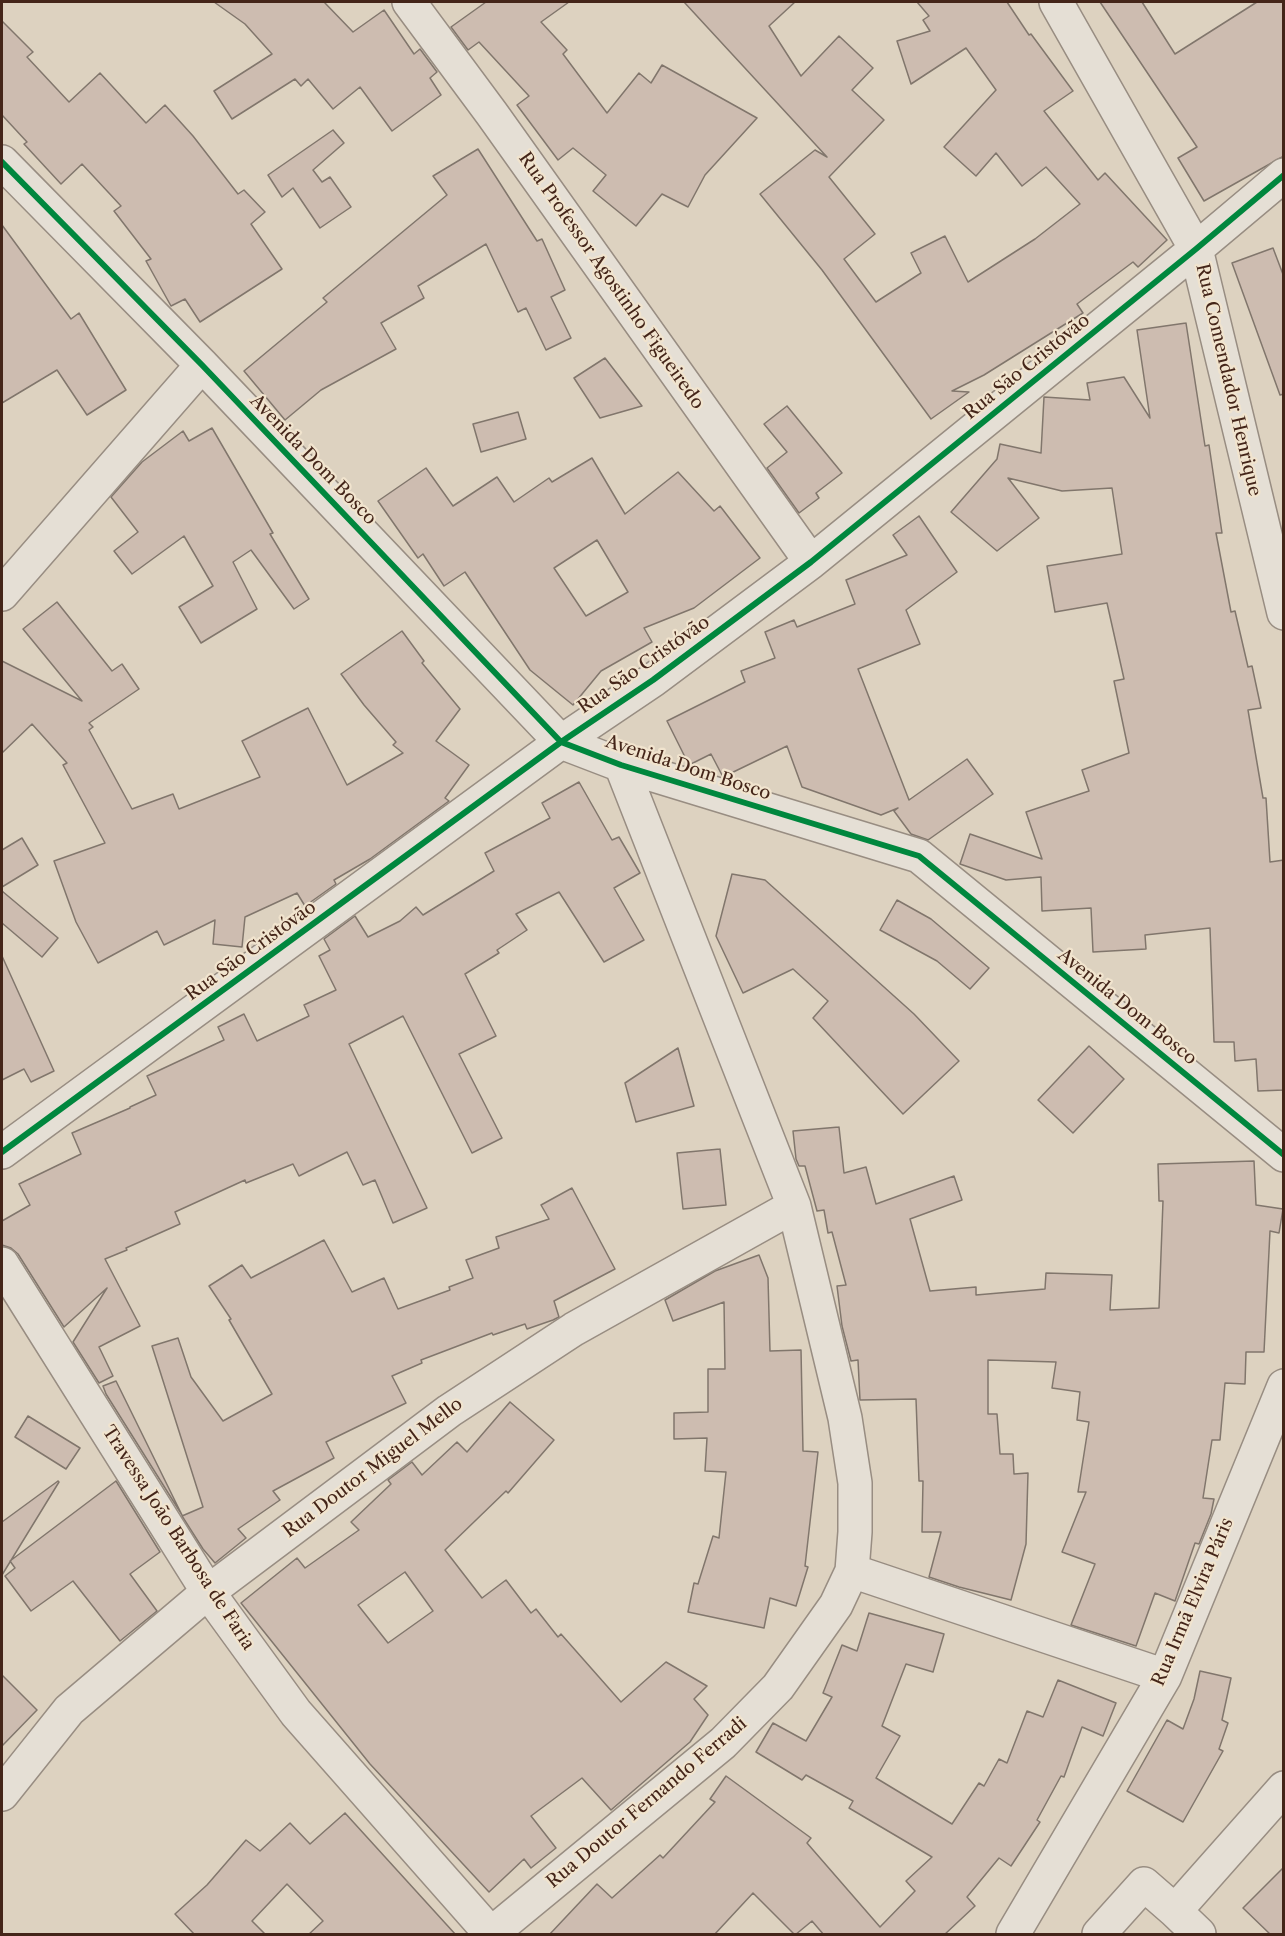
<!DOCTYPE html>
<html>
<head>
<meta charset="utf-8">
<style>
	body { margin:0 }
	#map { position:relative; width:1285px; height:1936px; overflow:hidden; background:#ddd2c0; font-family:"Libre Caslon Text",serif }
	canvas { display:block }
	.frame { position:absolute; inset:0; border:3px solid #442519; pointer-events:none }
</style>
</head>
<body>
<div id="map">
<canvas width="1285" height="1936"></canvas>
<div class="frame"></div>
</div>
<script>
const g = document.querySelector('canvas').getContext('2d');
g.lineJoin = 'round';
function fill(path, color) { g.fillStyle = color; g.fill(path, 'evenodd'); }
const toPath = rows => new Path2D(rows.map(r => 'M' + r).join(''));
function trace(path, color, width, dash) { g.strokeStyle = color; g.lineWidth = width; g.lineCap = dash ? 'butt' : 'round'; g.setLineDash(dash || []); g.stroke(path); }
function drawText(font, color, halo, rows, align = 'center') {
  g.font = font + ' "Libre Caslon Text",serif'; g.lineWidth = 4.5; g.setLineDash([]); g.textBaseline = 'middle'; g.strokeStyle = halo; g.fillStyle = color; for (const [text, x, y, turn = 0] of rows) {
    g.save(); g.translate(x, y); g.rotate((+turn || 0) * Math.PI / 180); g.textAlign = isNaN(turn) ? turn : align; if (halo) g.strokeText(text, 0, 0); g.fillText(text, 0, 0); g.restore();
  }
}
const building = toPath([
	[214,2,324,2,353,32,384,10,414,54,420,49,437,72,430,78,441,95,392,131,360,87,333,109,308,79,301,86,295,79,232,119,214,91,272,54,245,24,214,2],
	[486,2,569,2,541,22,567,50,563,54,607,113,639,73,651,83,662,65,757,118,705,175,688,207,662,194,636,226,593,191,606,175,573,148,558,160,517,105,529,96,479,42,468,50,451,27,486,2],
	[684,2,795,2,769,26,801,76,839,36,873,68,852,90,884,120,829,177,875,234,844,259,876,302,921,273,911,253,945,236,968,282,1035,239,1080,204,1046,167,1022,186,996,153,976,176,944,147,996,90,966,48,911,84,897,41,930,31,923,20,929,16,917,2,1007,2,1029,35,1031,34,1073,91,1044,111,1098,180,1105,173,1167,240,1138,267,1133,262,1077,304,1083,313,984,375,952,391,969,392,931,419,822,270,760,194,815,150,827,157,684,2],
	[1100,2,1142,2,1175,54,1257,2,1284,2,1284,156,1204,201,1178,158,1197,147,1100,2],
	[2,21,33,52,27,57,69,102,100,73,146,123,165,105,193,136,238,194,244,190,265,212,251,224,282,269,200,322,185,299,171,306,146,261,151,259,114,211,121,206,82,164,61,184,24,144,27,142,2,115,2,21],
	[333,130,344,143,313,170,322,182,330,177,351,207,320,228,293,188,282,197,268,175,333,130],
	[478,149,537,241,542,239,565,290,551,297,571,338,546,350,526,308,518,312,486,244,418,286,424,298,381,323,396,349,321,390,285,420,244,371,327,302,323,298,447,195,433,176,478,149],
	[2,225,71,319,79,313,126,390,87,415,57,370,2,403,2,225],
	[1273,248,1284,277,1284,394,1280,395,1232,263,1273,248],
	[1186,323,1205,446,1209,445,1222,533,1216,533,1231,612,1235,611,1248,667,1252,666,1261,708,1248,710,1263,798,1266,798,1270,862,1284,860,1284,1090,1258,1091,1256,1059,1235,1061,1234,1042,1214,1042,1210,928,1145,935,1146,949,1093,952,1091,908,1042,911,1041,877,1006,880,960,864,970,834,1042,859,1026,812,1089,791,1082,770,1129,753,1114,681,1124,679,1107,603,1055,612,1047,566,1122,554,1112,488,1062,491,1008,478,1039,518,997,551,951,512,997,459,1000,444,1041,453,1044,397,1090,400,1087,383,1124,377,1150,418,1137,330,1186,323],
	[605,358,642,406,600,418,574,378,605,358],
	[787,406,842,473,816,493,819,498,799,513,767,468,787,452,764,424,787,406],
	[518,412,526,439,481,452,473,424,518,412],
	[212,428,273,533,270,534,309,599,294,609,251,550,233,562,257,609,201,643,179,607,213,586,184,536,132,574,114,551,138,532,111,497,142,462,183,431,189,441,212,428],
	[592,458,625,514,678,472,714,511,720,506,760,558,694,608,644,628,652,642,601,671,573,705,530,670,465,572,444,586,423,554,418,558,378,501,426,468,453,506,497,477,514,502,549,478,552,482,592,458],
	[597,540,628,592,586,616,554,568,597,540],
	[919,516,957,572,906,610,920,644,858,669,909,800,967,759,993,794,928,840,911,834,894,811,898,808,881,815,802,787,787,746,723,777,711,754,689,765,667,721,745,682,741,671,775,658,765,632,794,620,797,627,855,604,846,580,907,555,893,535,919,516],
	[57,602,112,671,122,664,139,689,89,723,93,727,89,730,132,809,173,794,179,809,260,777,242,741,308,708,347,785,403,753,393,745,396,742,364,705,341,674,402,631,424,661,422,663,460,709,436,741,469,765,445,798,449,801,370,859,334,880,336,884,305,906,297,893,245,917,242,947,213,944,215,920,164,945,157,931,98,963,76,922,54,861,105,843,63,765,67,763,32,724,2,753,2,661,82,701,23,629,57,602],
	[579,782,612,840,619,837,640,873,614,888,644,940,604,962,559,892,516,914,527,930,497,950,499,953,465,974,496,1036,459,1054,502,1138,472,1153,403,1016,349,1044,427,1208,393,1223,375,1180,363,1185,347,1152,299,1176,293,1164,246,1183,245,1180,175,1212,180,1224,126,1248,127,1250,105,1259,140,1326,99,1347,113,1376,99,1383,73,1342,107,1288,64,1327,18,1254,11,1248,2,1245,2,1221,30,1205,19,1184,81,1154,72,1133,130,1108,130,1107,156,1095,147,1076,224,1040,218,1027,244,1014,257,1041,309,1016,304,1005,336,990,319,956,330,950,324,939,355,916,368,937,400,921,416,907,423,915,494,871,485,853,550,818,542,803,579,782],
	[22,838,38,865,2,887,2,850,22,838],
	[732,874,765,880,914,1014,959,1061,903,1114,813,1018,828,1001,793,969,743,993,716,936,732,874],
	[2,891,58,938,42,957,2,923,2,891],
	[897,900,931,919,989,968,970,989,937,961,880,930,897,900],
	[2,956,54,1071,31,1082,24,1069,2,1080,2,956],
	[1089,1046,1124,1079,1073,1133,1038,1100,1089,1046],
	[678,1048,694,1106,636,1122,625,1083,678,1048],
	[839,1127,844,1173,866,1167,876,1204,954,1176,962,1200,910,1219,930,1291,976,1287,976,1295,1045,1289,1046,1273,1112,1275,1110,1310,1159,1308,1163,1201,1159,1201,1158,1164,1254,1161,1256,1205,1283,1209,1279,1233,1270,1231,1264,1352,1246,1352,1245,1384,1225,1383,1220,1440,1212,1440,1203,1498,1214,1499,1211,1514,1199,1544,1195,1543,1175,1601,1155,1593,1136,1646,1071,1625,1095,1564,1062,1552,1086,1492,1078,1492,1089,1422,1077,1420,1080,1392,1052,1388,1056,1362,988,1360,988,1414,997,1414,1000,1454,1013,1454,1014,1474,1028,1473,1026,1544,1011,1600,959,1587,929,1577,941,1532,922,1532,923,1481,919,1481,916,1399,860,1400,858,1360,851,1361,842,1326,837,1286,846,1285,832,1232,828,1233,824,1210,817,1211,805,1166,799,1166,796,1159,793,1131,839,1127],
	[720,1149,726,1205,683,1209,677,1153,720,1149],
	[572,1188,615,1269,554,1301,559,1317,553,1320,527,1329,525,1324,493,1335,492,1333,421,1360,422,1363,392,1376,406,1403,326,1442,334,1458,273,1491,280,1500,238,1529,246,1538,215,1563,203,1549,182,1516,203,1507,152,1346,178,1338,191,1377,223,1421,272,1394,229,1320,231,1319,209,1286,242,1265,251,1278,324,1240,352,1292,384,1278,398,1309,450,1290,449,1287,473,1278,466,1260,499,1248,496,1237,549,1219,541,1205,572,1188],
	[759,1255,768,1278,770,1351,801,1350,803,1451,818,1452,805,1566,808,1567,796,1606,770,1598,764,1628,688,1612,694,1583,698,1584,713,1536,719,1538,726,1472,705,1471,707,1438,674,1439,674,1413,708,1412,708,1369,725,1369,724,1302,673,1321,665,1300,715,1271,759,1255],
	[116,1381,182,1515,106,1394,103,1386,116,1381],
	[510,1402,554,1440,508,1493,506,1491,445,1550,482,1598,506,1580,531,1613,536,1609,558,1637,561,1634,621,1702,666,1662,707,1686,694,1699,708,1715,690,1742,611,1810,582,1778,531,1816,556,1848,531,1868,524,1859,489,1892,370,1764,241,1603,297,1558,305,1568,359,1530,351,1522,391,1484,388,1480,412,1462,422,1475,457,1442,467,1452,510,1402],
	[405,1572,433,1611,388,1643,358,1605,405,1572],
	[28,1416,80,1448,66,1469,15,1437,28,1416],
	[58,1481,59,1482,2,1575,2,1522,58,1481],
	[116,1481,160,1552,130,1574,157,1611,120,1641,73,1581,31,1611,5,1576,15,1568,10,1561,116,1481],
	[869,1613,944,1634,933,1672,906,1664,882,1726,900,1736,876,1778,952,1824,979,1783,984,1786,999,1759,1007,1763,1027,1711,1043,1717,1058,1680,1116,1703,1103,1736,1082,1727,1064,1777,1061,1776,1037,1820,1040,1822,1011,1866,999,1858,967,1897,975,1906,944,1935,824,1935,812,1921,795,1935,753,1893,714,1935,549,1935,597,1884,612,1898,660,1855,663,1858,715,1802,710,1799,726,1776,811,1838,807,1843,880,1927,915,1891,906,1881,932,1857,849,1808,853,1801,806,1775,802,1780,756,1752,773,1723,806,1741,832,1697,823,1693,842,1645,857,1651,869,1613],
	[1200,1671,1231,1678,1222,1720,1228,1723,1219,1749,1223,1751,1183,1822,1127,1791,1167,1720,1183,1729,1194,1699,1200,1671],
	[2,1675,37,1710,2,1746,2,1675],
	[345,1813,456,1935,308,1935,323,1921,287,1884,252,1921,266,1935,195,1935,175,1914,207,1885,246,1840,260,1851,290,1823,310,1844,345,1813],
	[1284,1867,1284,1935,1271,1935,1243,1908,1284,1867]
]);
const minor = toPath([
	[409,2,492,114,811,562],
	[1056,2,1196,249,1284,613],
	[2,162,202,365,561,742,621,765,919,856,1284,1155],
	[2,594,202,365],
	[2,1152,561,742,653,680,811,562,1196,249,1284,175],
	[2,1264,208,1592,296,1713,491,1934],
	[852,1571,1165,1676],
	[2,1794,69,1710,208,1592,449,1411,574,1329,794,1206],
	[1175,1911,1199,1934],
	[491,1934,723,1743,778,1687,836,1605,852,1571,855,1532,855,1483,845,1418,794,1206,621,765],
	[1013,1934,1165,1676,1284,1386],
	[1099,1934,1144,1884,1175,1911,1284,1788]
]);
const cycleway = toPath([
	[2,162,202,365,561,742,621,765,919,856,1284,1155],
	[2,1152,561,742,653,680,811,562,1196,249,1284,175]
]);
const streetNames = [
	["Rua Professor Agostinho Figueiredo",611,281,55],
	["Rua São Cristóvão",1027,367,-39],
	["Rua Comendador Henrique",1228,380,77],
	["Avenida Dom Bosco",313,460,46],
	["Rua São Cristóvão",644,665,-35],
	["Avenida Dom Bosco",688,768,18],
	["Rua São Cristóvão",251,951,-36],
	["Avenida Dom Bosco",1127,1007,39],
	["Rua Doutor Miguel Mello",373,1468,-37],
	["Travessa João Barbosa de Faria",178,1538,57],
	["Rua Irmã Elvira Páris",1193,1602,-67],
	["Rua Doutor Fernando Ferradi",647,1803,-40]
];
fill(building, '#cdbcb0');
trace(building, '#81766c', 1.5);
trace(minor, '#988d82', 36);
trace(minor, '#e5dfd5', 33);
trace(cycleway, '#00873e', 6);
drawText('18px', '#442519', '#f1e4ce', streetNames);
</script>
</body>
</html>
